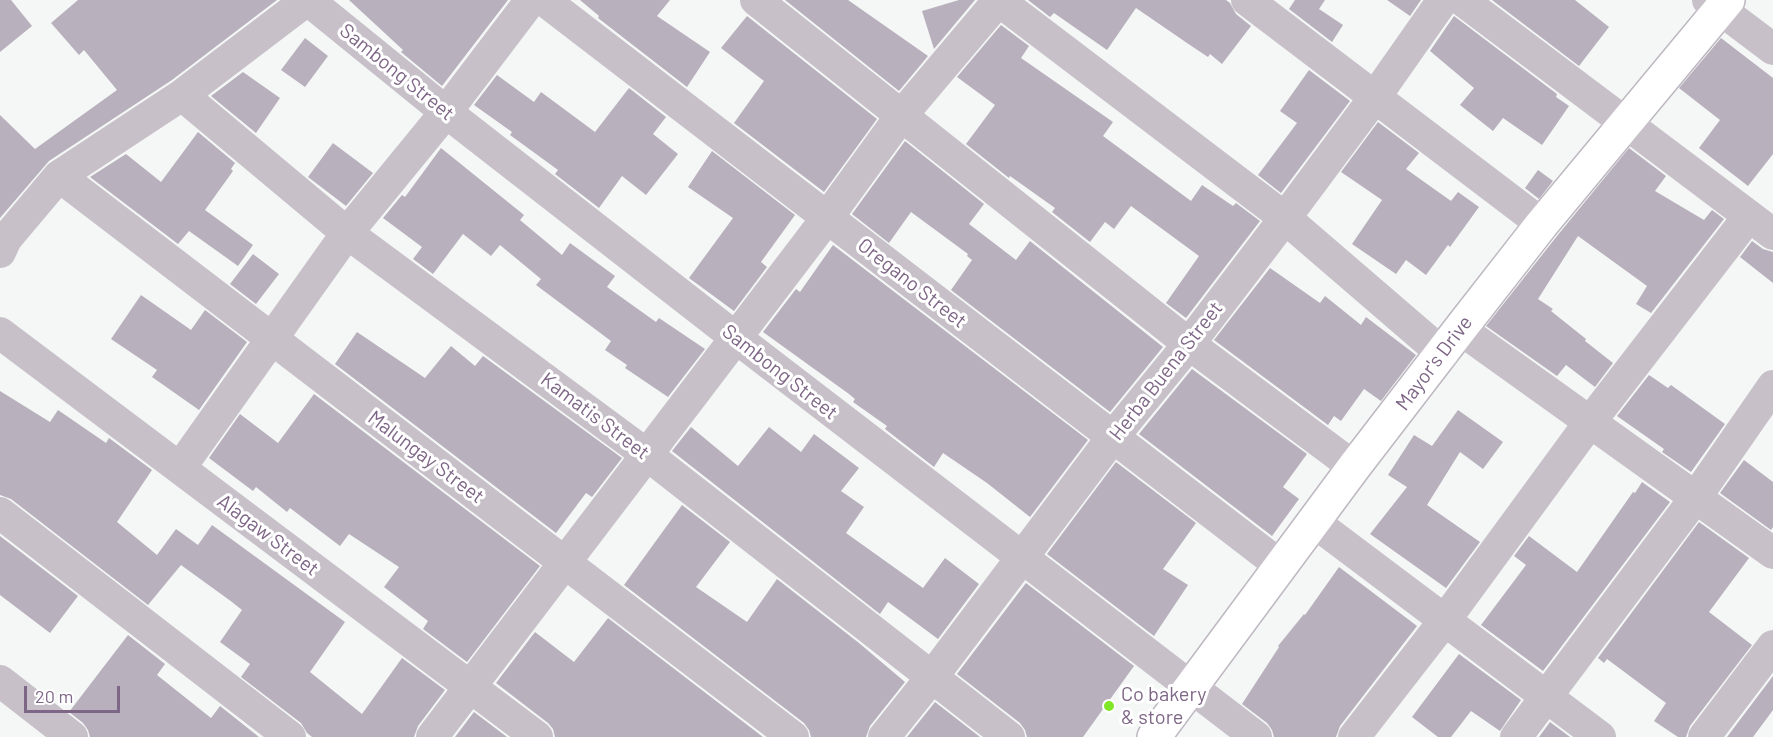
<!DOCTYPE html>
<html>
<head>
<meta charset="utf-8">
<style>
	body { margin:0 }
	#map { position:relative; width:1773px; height:737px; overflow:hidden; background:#f4f7f5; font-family:Barlow,sans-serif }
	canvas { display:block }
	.scale { position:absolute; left:24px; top:686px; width:96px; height:27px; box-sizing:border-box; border:3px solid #7e6686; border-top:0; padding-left:8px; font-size:18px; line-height:21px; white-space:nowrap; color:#7e6686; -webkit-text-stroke:4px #fff; paint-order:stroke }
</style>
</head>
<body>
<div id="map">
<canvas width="1773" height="737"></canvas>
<div class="scale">20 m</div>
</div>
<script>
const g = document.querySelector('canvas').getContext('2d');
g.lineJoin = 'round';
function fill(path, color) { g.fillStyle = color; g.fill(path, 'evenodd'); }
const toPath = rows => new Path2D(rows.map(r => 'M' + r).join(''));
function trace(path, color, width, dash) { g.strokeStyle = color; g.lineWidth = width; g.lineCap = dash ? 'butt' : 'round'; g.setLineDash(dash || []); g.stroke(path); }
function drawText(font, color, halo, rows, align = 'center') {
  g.font = font + ' Barlow,sans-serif'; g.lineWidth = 6; g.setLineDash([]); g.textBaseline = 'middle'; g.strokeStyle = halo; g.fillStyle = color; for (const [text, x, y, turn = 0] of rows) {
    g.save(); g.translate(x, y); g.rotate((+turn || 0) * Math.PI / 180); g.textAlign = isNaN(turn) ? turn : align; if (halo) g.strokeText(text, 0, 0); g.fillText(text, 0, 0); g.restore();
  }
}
const building = toPath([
	[0,0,11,0,32,26,0,52],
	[78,0,277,0,172,80,49,161,0,218,0,115,35,149,117,90,84,50,79,55,51,23],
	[349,0,508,0,442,86,401,52,403,50],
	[580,0,670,0,657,16,710,52,687,87,598,18,599,16],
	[785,0,848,0,928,56,899,91],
	[959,0,975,0,934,49,922,11],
	[1028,0,1226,0,1230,3,1236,14,1251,26,1222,64,1210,54,1208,57,1187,43,1136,8,1107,50,1054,13,1050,17],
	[1295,0,1325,0,1319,9,1343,25,1332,42,1289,9],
	[1387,0,1421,0,1410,16],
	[1492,0,1575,0,1609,27,1579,66],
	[747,16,877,119,824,192,734,123,764,81,721,48],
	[1454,16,1557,94,1556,97,1569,106,1542,145,1503,118,1493,131,1460,105,1474,88,1430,51],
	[1001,25,1029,46,1021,58,1113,122,1103,136,1191,201,1202,185,1233,206,1236,203,1260,221,1186,318,1166,303,1199,256,1131,206,1114,229,1105,222,1090,242,1052,212,1055,208,1010,176,1009,178,966,144,995,105,957,77],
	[305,38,328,56,305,87,281,70],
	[1721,38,1773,78,1773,154,1748,186,1699,148,1720,120,1679,88],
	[1309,70,1350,101,1281,193,1258,175,1297,123,1280,111],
	[243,72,280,98,256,133,211,96],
	[497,75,534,102,541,92,595,132,629,88,666,117,653,134,678,154,646,195,622,176,599,208,555,174,558,170,510,135,512,132,474,105],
	[1378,122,1419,153,1406,169,1451,201,1458,192,1479,207,1450,247,1448,245,1426,275,1406,260,1396,274,1352,244,1382,200,1341,172],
	[198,132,235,163,231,169,233,171,205,210,253,245,238,266,189,231,178,244,90,177,126,154,161,182],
	[905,141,984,204,969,224,1016,260,1030,241,1163,347,1110,412,951,290,972,260,967,256,968,254,911,212,889,243,852,214],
	[333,143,373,173,346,206,308,177],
	[441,148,524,215,520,220,562,255,570,243,615,276,607,287,656,322,659,318,705,349,668,397,625,368,627,365,605,350,611,341,536,285,541,279,500,245,491,256,463,234,433,274,413,259,422,247,383,218,402,195,405,197],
	[1629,148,1666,176,1655,191,1704,220,1712,210,1724,219,1651,313,1636,304,1647,286,1578,236,1538,299,1553,309,1551,311,1586,339,1585,341,1613,363,1595,387,1566,365,1557,376,1486,326,1557,236],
	[712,151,795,215,761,262,767,267,734,311,689,278,733,218,688,187],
	[1538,170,1553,181,1539,199,1525,188],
	[1752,241,1763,249,1773,252,1773,283,1740,257],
	[833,245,1088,440,1030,517,987,483,943,453,934,467,885,429,887,426,853,402,855,399,849,394,763,332,796,289,800,292],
	[253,254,279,274,256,304,230,284],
	[1270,268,1320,303,1325,296,1361,325,1366,317,1416,355,1381,401,1364,389,1341,421,1334,416,1328,425,1214,340],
	[141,295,191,330,205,310,247,342,199,410,152,377,157,370,111,339],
	[357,332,425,378,451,346,475,366,483,356,622,458,592,497,586,493,556,533,335,364],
	[1192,369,1307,454,1283,487,1299,499,1272,536,1139,434],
	[1649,375,1668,388,1671,385,1725,424,1691,472,1662,452,1664,449,1617,416],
	[0,391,50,422,58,410,106,443,109,438,152,470,117,522,157,555,176,529,198,545,212,525,345,622,310,672,362,714,402,658,445,690,418,726,414,737,312,737,307,733,301,723,241,677,250,664,220,642,242,610,232,602,181,565,148,605,11,499,0,495],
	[314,394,540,566,467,662,423,629,428,621,384,587,399,567,349,534,340,546,290,508,287,512,256,487,253,491,209,458,240,414,278,443],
	[1458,410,1503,442,1483,469,1460,452,1427,505,1480,542,1446,588,1370,534,1407,487,1388,475,1414,435,1432,446],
	[691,427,738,466,769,427,801,452,814,434,859,468,841,491,864,507,846,533,923,588,945,558,979,584,938,639,888,602,880,614,672,451],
	[1744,460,1773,482,1773,527,1771,530,1720,493],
	[1116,462,1196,523,1163,569,1188,585,1154,636,1047,554],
	[1642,482,1670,502,1543,671,1481,625,1526,565,1514,556,1529,536,1577,572,1633,492,1635,493],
	[682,505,730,542,696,587,747,622,777,579,859,643,905,682,870,726,866,737,811,737,809,730,804,723,624,585],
	[1699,522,1749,558,1709,612,1752,645,1690,726,1686,737,1678,737,1654,721,1666,703,1607,659,1604,663,1598,658],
	[0,536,78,596,50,633,0,595],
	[1339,567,1417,626,1340,726,1336,737,1274,737,1272,730,1267,723,1242,704,1279,647,1278,646,1304,614,1305,615],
	[1026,583,1134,666,1083,737,1027,737,1025,730,1020,723,957,674],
	[608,618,763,737,555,737,553,729,548,723,496,683,535,632,574,662],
	[128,635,165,664,157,675,211,718,220,706,259,737,90,737,88,730,83,723,69,712],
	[1459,654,1521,700,1500,731,1471,711,1451,737,1438,737,1412,717],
	[1773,676,1773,710,1753,737,1727,737],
	[935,702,980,737,907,737],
	[474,712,507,737,455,737],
	[1550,722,1570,737,1539,737]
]);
const street = toPath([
	[308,0,446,112,735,337,1256,737],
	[544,0,1281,566],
	[756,0,1189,344,1354,467],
	[998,0,1285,218,1443,354],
	[1247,0,1542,224],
	[1462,0,1773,234],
	[1708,0,1773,49],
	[182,95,347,233,646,454,1009,737],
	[59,176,793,737],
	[0,252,6,239,59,176,182,95,307,0],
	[1460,329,1773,553],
	[0,333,537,737],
	[180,468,347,233,446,112,531,0],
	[0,513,290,737],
	[1314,522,1600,737],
	[0,681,72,737],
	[432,737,827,218,901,116,999,0],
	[884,737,932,677,1112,438,1189,344,1285,218,1375,97,1443,0],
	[1354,737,1445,620,1590,422,1749,216],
	[1516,737,1696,497,1773,386],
	[1704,737,1773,646]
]);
const secondary = toPath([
	[1154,737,1354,467,1460,329,1542,224,1728,0]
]);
const markers = [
	[1109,706,6,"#7ee625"]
];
const streetNames = [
	["Sambong Street",397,72,39],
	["Oregano Street",912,283,38],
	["Mayor's Drive",1434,363,-53],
	["Herba Buena Street",1166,371,-52],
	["Sambong Street",780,372,38],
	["Kamatis Street",595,416,37],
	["Malungay Street",426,457,37],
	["Alagaw Street",268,535,37]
];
const poiNames = [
	["Co bakery",1121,694],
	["& store",1121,717]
];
fill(building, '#b8b0bd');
trace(secondary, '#beb7c1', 36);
trace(street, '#c7c0c9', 32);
trace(secondary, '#fff', 33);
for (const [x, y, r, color] of markers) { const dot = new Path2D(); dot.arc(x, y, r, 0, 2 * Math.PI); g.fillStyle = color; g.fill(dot); trace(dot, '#fff', 2); }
drawText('20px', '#7e6686', '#fff', streetNames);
drawText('20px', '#7e6686', '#fff', poiNames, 'left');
</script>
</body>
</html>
